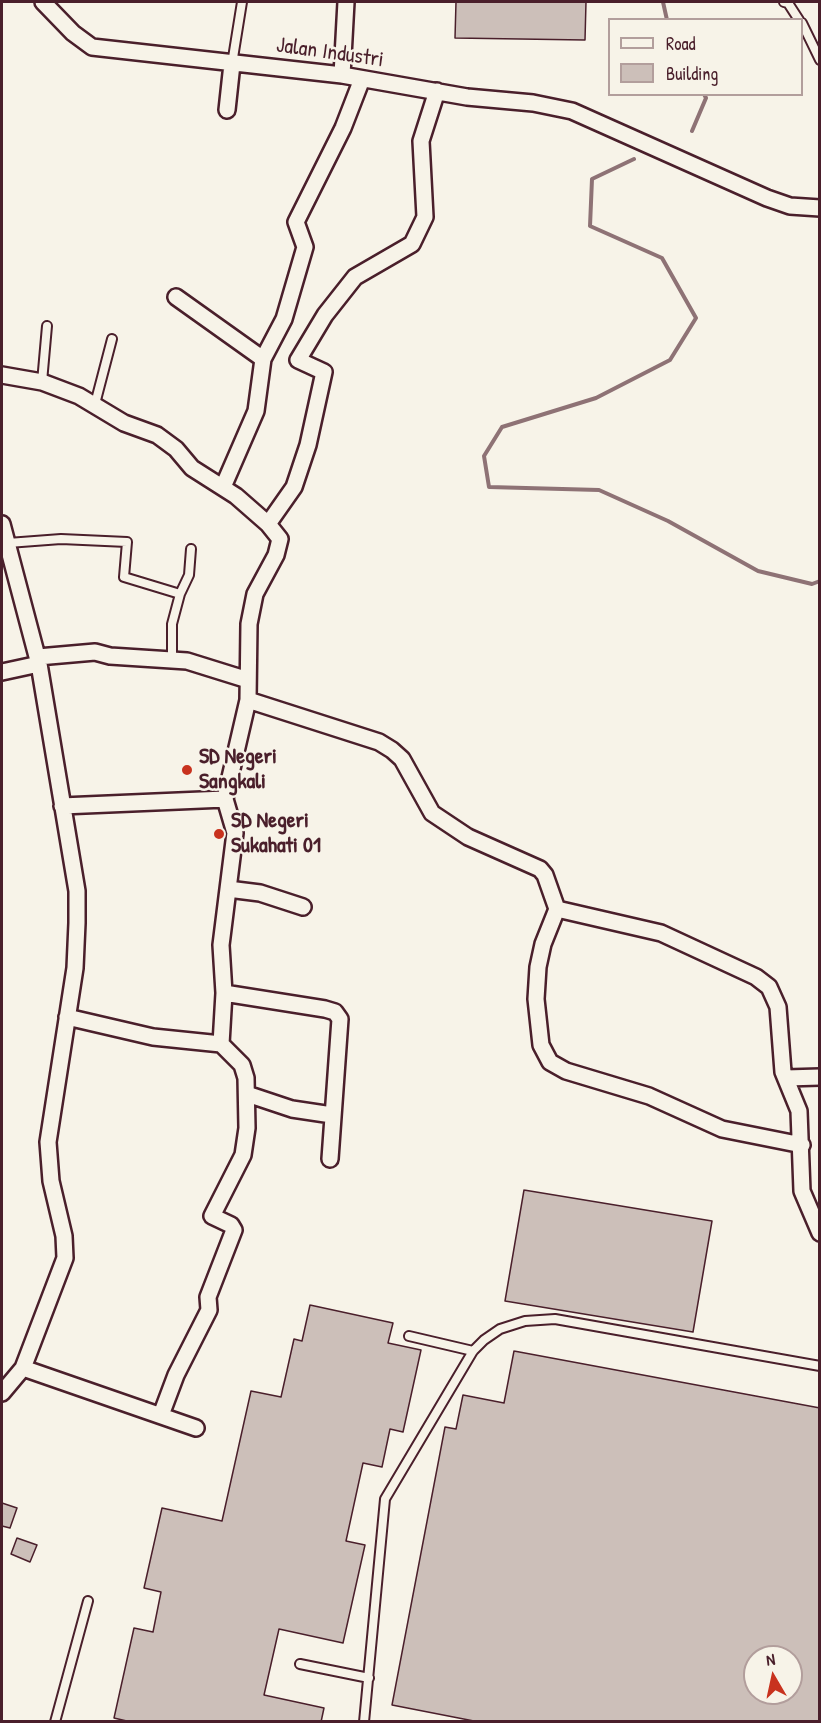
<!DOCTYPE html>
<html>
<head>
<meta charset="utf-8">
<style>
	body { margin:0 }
	#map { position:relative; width:821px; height:1723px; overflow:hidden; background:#f7f3e8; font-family:"Patrick Hand",sans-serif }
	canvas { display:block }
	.frame { position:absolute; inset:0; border:3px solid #4a1f2b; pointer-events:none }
	.legend { position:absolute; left:608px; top:18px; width:195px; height:78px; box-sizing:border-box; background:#f7f3e8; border:2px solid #b29e9c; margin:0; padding:8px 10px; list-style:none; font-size:18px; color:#4a1f2b }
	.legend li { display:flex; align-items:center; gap:12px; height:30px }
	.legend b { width:30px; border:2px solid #b29e9c }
	.north { position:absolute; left:743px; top:1645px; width:60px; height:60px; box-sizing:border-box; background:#f7f3e8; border:2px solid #b29e9c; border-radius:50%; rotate:351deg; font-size:16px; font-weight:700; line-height:24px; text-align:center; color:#4a1f2b }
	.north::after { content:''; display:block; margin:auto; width:21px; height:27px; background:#c8321e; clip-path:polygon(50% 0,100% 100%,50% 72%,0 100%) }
</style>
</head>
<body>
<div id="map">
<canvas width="821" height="1723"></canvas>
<div class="frame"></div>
<ul class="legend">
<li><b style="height:8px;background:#f7f3e8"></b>Road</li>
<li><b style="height:16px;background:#ccbfb9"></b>Building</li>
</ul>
<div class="north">N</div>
</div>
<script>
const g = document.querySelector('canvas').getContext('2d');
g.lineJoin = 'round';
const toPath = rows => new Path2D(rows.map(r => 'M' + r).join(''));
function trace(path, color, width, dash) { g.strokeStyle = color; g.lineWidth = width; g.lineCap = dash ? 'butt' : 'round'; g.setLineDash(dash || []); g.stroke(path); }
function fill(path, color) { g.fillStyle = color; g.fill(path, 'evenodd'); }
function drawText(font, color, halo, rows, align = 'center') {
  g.font = font + ' "Patrick Hand",sans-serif'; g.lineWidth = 5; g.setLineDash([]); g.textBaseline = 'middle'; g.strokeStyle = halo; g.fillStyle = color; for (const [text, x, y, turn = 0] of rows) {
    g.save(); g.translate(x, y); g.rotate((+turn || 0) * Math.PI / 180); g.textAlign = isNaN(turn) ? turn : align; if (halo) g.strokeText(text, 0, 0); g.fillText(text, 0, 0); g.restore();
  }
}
const stream = toPath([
	[663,2,667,20],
	[692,131,706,98,704,94],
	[634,159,592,179,590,226,662,258,696,318,670,360,596,398,502,427,484,456,489,487,599,490,668,521,758,571,812,584,820,581]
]);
const building = toPath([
	[456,2,586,2,585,40,455,38,456,2],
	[524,1190,712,1221,693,1332,505,1301,524,1190],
	[310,1305,393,1323,388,1343,421,1350,403,1432,390,1429,382,1467,363,1463,346,1541,365,1545,343,1643,279,1629,264,1695,324,1708,321,1722,131,1722,114,1718,134,1628,153,1632,161,1592,144,1588,162,1508,222,1521,251,1391,281,1397,294,1339,302,1341,310,1305],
	[514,1351,820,1408,820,1722,479,1722,392,1705,445,1427,456,1429,463,1395,504,1403,514,1351],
	[755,1657,791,1657,791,1693,755,1693,755,1657],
	[2,1503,17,1508,10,1528,2,1526,2,1503],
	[17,1538,37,1545,30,1562,11,1554,17,1538]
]);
const service = toPath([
	[784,2,788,3,799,20],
	[802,23,820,60],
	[232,64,242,2],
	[42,382,47,326],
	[95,404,112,339],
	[8,543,61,539,127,542,124,577,180,594],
	[172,660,172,624,180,594,189,575,191,549],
	[409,1336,473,1351],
	[300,1664,369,1678],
	[55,1722,88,1601],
	[364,1722,385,1499,473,1351,484,1340,500,1329,525,1321,555,1319,820,1366]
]);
const minor = toPath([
	[43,2,73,33,92,47,342,75,467,97,533,103,572,111,767,198,790,206,820,208],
	[342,75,346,2],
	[227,110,232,64],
	[176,297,263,359,284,319,305,247,296,222,343,128,362,79],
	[2,375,42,382,79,396,124,423,157,435,176,449,192,468,236,496,268,524,280,539,276,555,255,594,249,624,248,700,225,799,62,806],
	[223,487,256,411,263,359],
	[2,524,39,664,77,891,77,923,75,968,48,1142,51,1181,64,1236,65,1258,23,1368,2,1393],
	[268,524,294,487,308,445,324,372,298,360,325,315,355,277,412,244,425,217,421,141,437,91],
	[38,657,95,652,110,656,187,661,248,680],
	[2,672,39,664],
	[248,700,379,742,392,750,402,759,432,813,468,837,540,869,545,875,557,909,661,933,756,977,769,987,778,1007,783,1072,799,1111,802,1191,820,1233],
	[228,889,260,893,303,907],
	[557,909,543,944,538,967,536,999,541,1045,550,1062,566,1071,649,1096,722,1129,802,1145],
	[224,993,325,1009,335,1012,340,1019,330,1159],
	[67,1017,153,1037,221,1044],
	[786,1078,820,1077],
	[247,1094,292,1109,332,1115],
	[23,1368,196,1428],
	[161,1415,176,1375,209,1310,208,1297,234,1230,231,1225,212,1216,243,1155,247,1128,246,1078,242,1065,221,1044,224,993,221,945,235,833,225,799]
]);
const markers = [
	[187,770,6,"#c8321e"],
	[219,834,6,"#c8321e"]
];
const streetNames = [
	["Jalan Industri",330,53,8]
];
const poiNames = [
	["SD Negeri",199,757],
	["Sangkali",199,782],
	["SD Negeri",231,821],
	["Sukahati 01",231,846]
];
trace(stream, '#8e7275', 4);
fill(building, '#ccbfb9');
trace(building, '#4a1f2b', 1.5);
trace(service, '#4a1f2b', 12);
trace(minor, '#4a1f2b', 20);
trace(service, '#f7f3e8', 8);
trace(minor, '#f7f3e8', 15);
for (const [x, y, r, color] of markers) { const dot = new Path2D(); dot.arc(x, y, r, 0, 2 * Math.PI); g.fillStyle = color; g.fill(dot); trace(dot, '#f7f3e8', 2); }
drawText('22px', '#4a1f2b', '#f7f3e8', streetNames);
drawText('bold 22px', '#4a1f2b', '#f7f3e8', poiNames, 'left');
</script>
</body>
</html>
